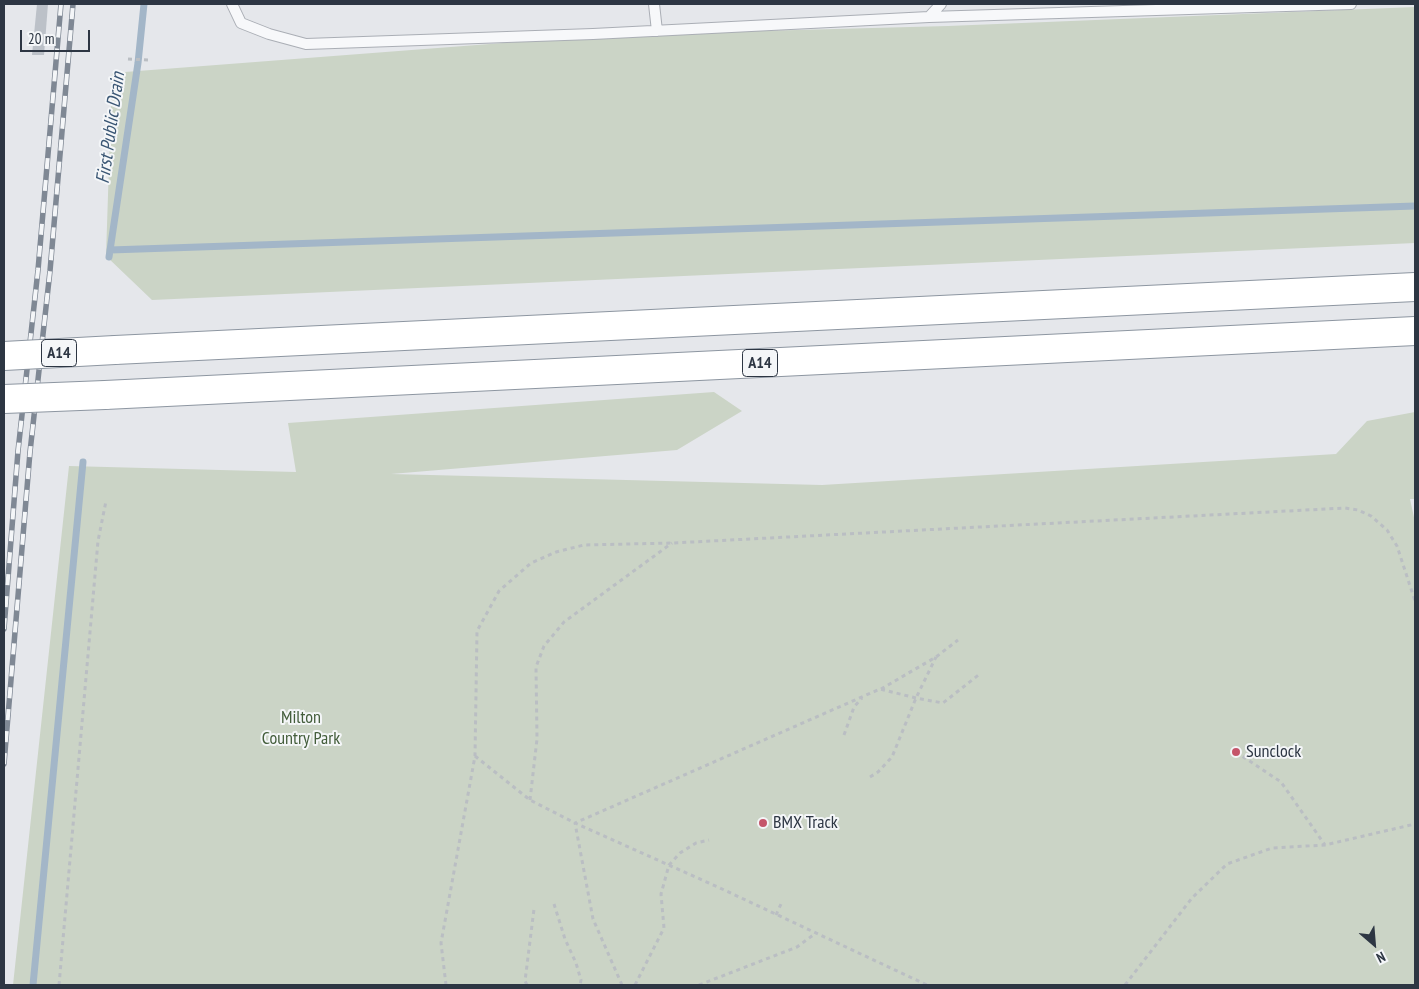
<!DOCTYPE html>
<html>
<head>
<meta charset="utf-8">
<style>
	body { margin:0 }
	#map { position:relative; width:1419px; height:989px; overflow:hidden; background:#e5e7eb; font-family:"PT Sans Narrow",sans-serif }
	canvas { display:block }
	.frame { position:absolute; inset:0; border:5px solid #2d3643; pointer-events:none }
	.north { position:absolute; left:1349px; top:919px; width:50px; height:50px; -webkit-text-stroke:4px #f4f6f8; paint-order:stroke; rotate:153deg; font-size:14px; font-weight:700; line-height:20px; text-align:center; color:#2d3643 }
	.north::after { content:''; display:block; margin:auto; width:18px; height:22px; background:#2d3643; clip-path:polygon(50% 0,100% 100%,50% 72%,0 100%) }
	.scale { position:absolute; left:20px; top:30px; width:70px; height:22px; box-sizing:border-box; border:2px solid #2d3643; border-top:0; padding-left:6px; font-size:15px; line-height:18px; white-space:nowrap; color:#2d3643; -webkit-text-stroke:4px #f4f6f8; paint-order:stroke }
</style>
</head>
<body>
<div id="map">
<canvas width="1419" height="989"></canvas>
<div class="frame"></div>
<div class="north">N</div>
<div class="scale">20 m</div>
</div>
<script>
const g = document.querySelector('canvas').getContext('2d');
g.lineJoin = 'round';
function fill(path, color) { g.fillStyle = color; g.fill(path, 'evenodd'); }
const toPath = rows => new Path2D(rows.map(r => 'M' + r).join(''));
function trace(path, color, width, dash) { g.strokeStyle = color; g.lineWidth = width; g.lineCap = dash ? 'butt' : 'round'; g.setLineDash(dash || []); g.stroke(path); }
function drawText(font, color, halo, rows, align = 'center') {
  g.font = font + ' "PT Sans Narrow",sans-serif'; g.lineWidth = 4; g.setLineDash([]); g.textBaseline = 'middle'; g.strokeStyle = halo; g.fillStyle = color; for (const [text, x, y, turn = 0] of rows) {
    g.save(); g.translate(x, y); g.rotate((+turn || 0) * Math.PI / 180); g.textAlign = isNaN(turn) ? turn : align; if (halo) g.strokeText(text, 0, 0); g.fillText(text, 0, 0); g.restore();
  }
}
const green = toPath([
	[1415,7,1415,243,152,300,106,256,112,73,607,35,948,26],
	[714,392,742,411,677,450,391,474,822,485,1336,454,1367,421,1415,412,1415,499,1410,499,1415,522,1415,985,13,985,69,466,296,472,288,423]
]);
const stream = toPath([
	[110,250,1415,206],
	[109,257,138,63,144,4],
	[33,985,83,462]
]);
const building = toPath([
	[37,4,48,4,44,55,32,55]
]);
const path = toPath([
	[128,59,148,60],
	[881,689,936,657,958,640],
	[844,735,854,707,862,698],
	[1236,752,1281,782,1325,845],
	[475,756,530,800,575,823,720,888,927,985],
	[870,777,878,772,892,757,916,698,936,657],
	[530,800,537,739,536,667,544,646,564,622,672,543],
	[554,904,565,939,576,963,581,980,580,985],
	[776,915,781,904],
	[59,985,98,541,106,501],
	[446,985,441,943,475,756,477,631,499,591,531,563,556,552,584,545,673,543,1345,508,1358,510,1371,516,1387,530,1397,546,1415,601],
	[527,985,525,981,534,909],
	[622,985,593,919,575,823,880,689,916,698,943,703,981,673],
	[635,985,664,928,661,894,669,865,680,853,696,843,709,840],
	[699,985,797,947,816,933],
	[1125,985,1192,898,1227,864,1272,848,1325,845,1415,824]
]);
const service = toPath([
	[232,4,241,23,269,34,306,44,593,34,929,17,1351,4],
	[654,4,657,31],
	[929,17,941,4]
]);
const trunk = toPath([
	[115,350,1415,287],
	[105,395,1415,331]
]);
const rail = toPath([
	[4,629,18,451,38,270,61,4],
	[4,764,30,452,50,271,73,4]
]);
const trunkBridge = toPath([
	[4,356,115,350],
	[4,399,105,395]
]);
const markers = [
	[1236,752,5,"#c5556a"],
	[763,823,5,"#c5556a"]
];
const shields = [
	[59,353,35],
	[760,363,35]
];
const shieldNames = [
	["A14",59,353],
	["A14",760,363]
];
const parkNames = [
	["Milton",301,718],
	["Country Park",301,739]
];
const poiNames = [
	["Sunclock",1246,752],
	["BMX Track",773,823]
];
const waterNames = [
	["First Public Drain",111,128,-82]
];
fill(green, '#cbd4c6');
trace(stream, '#a3b6c8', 7);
fill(building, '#bcc1c8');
trace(service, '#aaaeb5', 12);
trace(trunk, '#8d96a1', 30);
trace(path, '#babec3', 3, [4, 4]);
trace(service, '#f7f8fa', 10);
trace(trunk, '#fff', 28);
trace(rail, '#7f8894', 5.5);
trace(rail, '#f4f6f8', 4, [11]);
trace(trunkBridge, '#8d96a1', 30, []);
trace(trunkBridge, '#fff', 28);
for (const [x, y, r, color] of markers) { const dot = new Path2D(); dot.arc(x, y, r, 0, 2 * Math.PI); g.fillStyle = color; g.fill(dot); trace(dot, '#f4f6f8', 2); }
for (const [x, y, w] of shields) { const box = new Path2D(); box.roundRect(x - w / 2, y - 13.5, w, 27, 4); g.fillStyle = '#f4f6f8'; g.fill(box); trace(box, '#2d3643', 1); }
drawText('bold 16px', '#2d3643', null, shieldNames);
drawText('18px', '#435d3b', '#f4f6f8', parkNames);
drawText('18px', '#2d3643', '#f4f6f8', poiNames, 'left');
drawText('italic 19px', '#3a5674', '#f4f6f8', waterNames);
</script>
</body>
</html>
